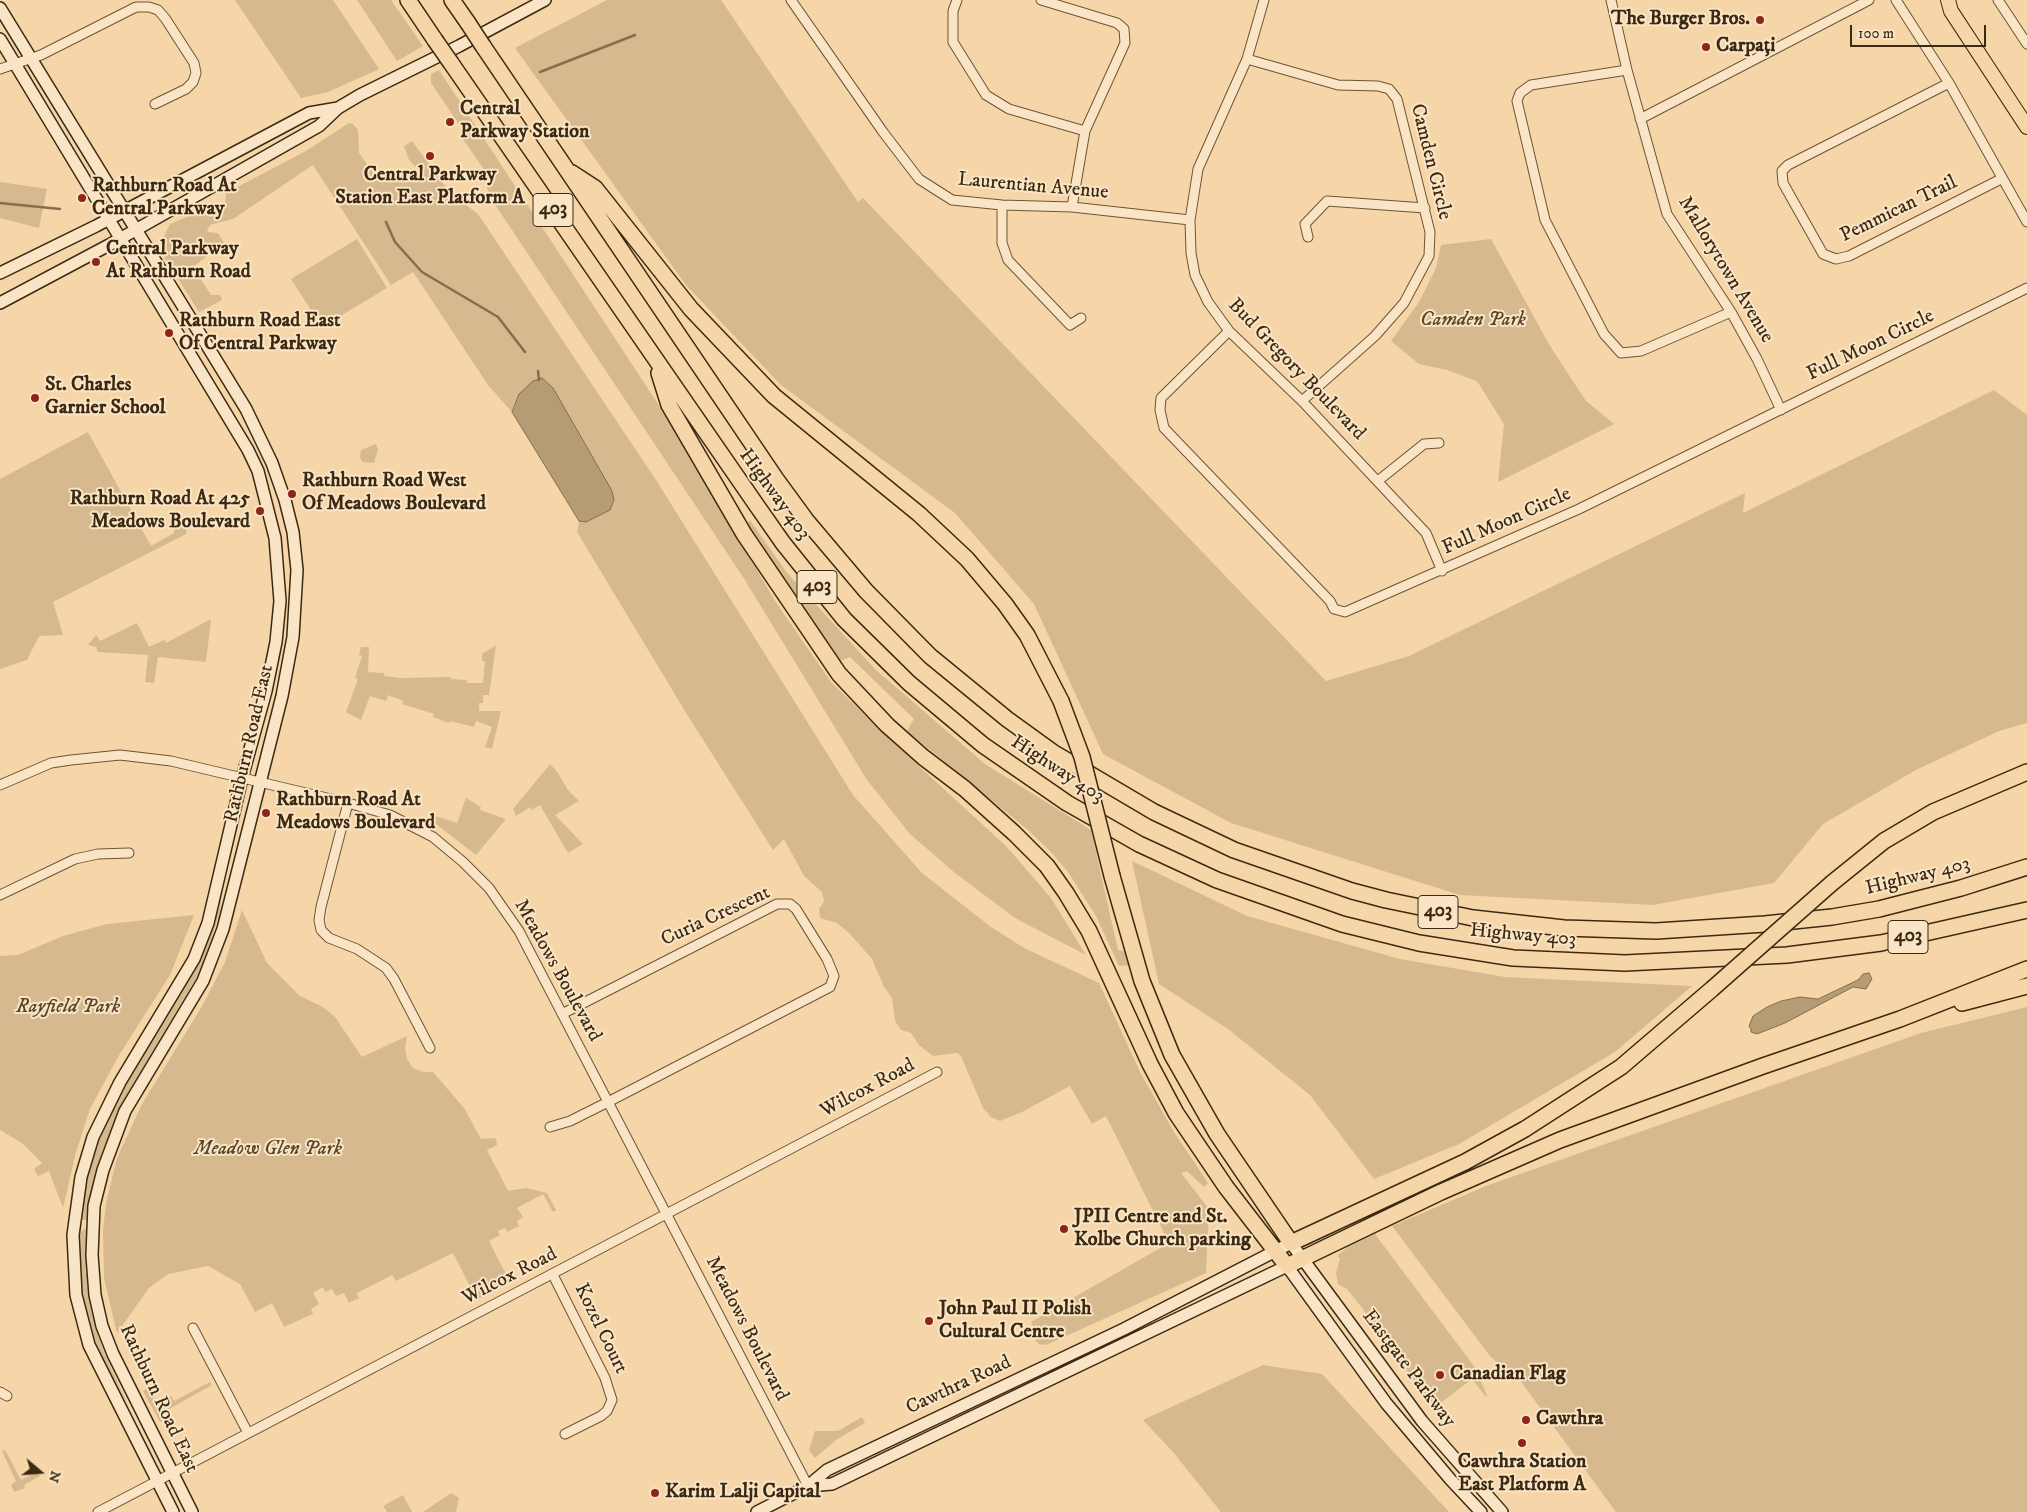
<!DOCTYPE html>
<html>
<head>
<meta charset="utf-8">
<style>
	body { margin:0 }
	#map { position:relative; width:2027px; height:1512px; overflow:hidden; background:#f6d6a8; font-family:"IM FELL DW Pica",serif }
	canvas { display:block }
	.north { position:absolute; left:15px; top:1447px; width:50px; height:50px; -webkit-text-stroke:4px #f9e4c6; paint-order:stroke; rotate:108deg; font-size:14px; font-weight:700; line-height:20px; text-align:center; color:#3b2a11 }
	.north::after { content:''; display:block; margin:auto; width:18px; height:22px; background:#3b2a11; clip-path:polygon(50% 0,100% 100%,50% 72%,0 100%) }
	.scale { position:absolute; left:1850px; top:25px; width:136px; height:22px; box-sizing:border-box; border:2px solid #3b2a11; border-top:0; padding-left:6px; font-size:15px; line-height:18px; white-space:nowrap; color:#3b2a11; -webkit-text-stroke:4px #f9e4c6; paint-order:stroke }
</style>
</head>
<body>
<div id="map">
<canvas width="2027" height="1512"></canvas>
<div class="north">N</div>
<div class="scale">100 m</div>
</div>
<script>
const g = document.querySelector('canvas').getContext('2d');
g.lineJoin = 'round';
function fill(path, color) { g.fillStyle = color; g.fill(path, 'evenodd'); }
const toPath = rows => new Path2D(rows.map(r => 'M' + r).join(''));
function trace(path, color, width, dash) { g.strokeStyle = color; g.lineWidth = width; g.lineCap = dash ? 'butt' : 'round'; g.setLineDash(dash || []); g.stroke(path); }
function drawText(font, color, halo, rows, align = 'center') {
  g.font = font + ' "IM FELL DW Pica",serif'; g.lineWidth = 4; g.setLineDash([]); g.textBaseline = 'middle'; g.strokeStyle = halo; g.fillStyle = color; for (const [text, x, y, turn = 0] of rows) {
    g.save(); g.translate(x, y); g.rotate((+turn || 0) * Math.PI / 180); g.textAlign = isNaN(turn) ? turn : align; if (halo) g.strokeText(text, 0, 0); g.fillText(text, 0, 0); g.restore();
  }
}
const green = toPath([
	[235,0,333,0,379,69,328,92,301,98],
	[357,0,391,0,423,46,397,61],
	[607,0,721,0,858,202,863,198,1326,681,1409,656,1745,493,1743,513,1994,390,2027,415,2027,723,1999,731,1916,770,1823,824,1774,883,1653,905,1460,895,1231,823,1103,754,1034,604,955,513,781,385,686,285,515,48],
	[439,70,675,430,775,601,831,682,887,737,1006,846,1051,898,1086,955,1015,918,955,873,910,834,867,780,743,577,492,200,481,174,485,171,463,139,467,136,431,83,431,74],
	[349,123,353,124,358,130,359,153,376,177,384,182,392,181,404,174,408,177,418,169,409,160,404,146,412,141,451,194,478,214,656,480,853,795,922,873,991,927,1024,948,1099,983,1140,1072,1174,1132,1208,1183,1204,1187,1187,1171,1181,1173,1209,1209,1206,1273,1046,1345,1039,1344,1035,1340,1037,1334,1031,1322,1169,1243,1106,1116,1092,1124,1070,1086,1022,1112,1000,1121,991,1117,983,1108,961,1056,957,1053,933,1056,919,1045,911,1033,901,1030,895,1021,892,998,884,987,872,959,849,933,837,923,820,918,819,909,824,902,822,892,804,876,784,839,773,850,688,716,577,532,579,521,586,522,553,388,545,381,514,404,512,412,488,385,413,272,391,285,313,165,233,219,210,225,207,232,218,233,224,243,193,267,211,295,220,295,222,300,199,312,163,255,164,236,170,224,198,212,225,205,226,193,306,151],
	[0,182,47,189,39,228,0,218],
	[357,239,387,288,322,327,291,279],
	[1491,239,1550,346,1586,401,1614,424,1498,482,1504,424,1477,381,1447,370,1419,364,1391,341,1419,302,1436,268,1441,245],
	[88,432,151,546,174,533,174,526,187,528,186,534,53,602,63,635,39,636,27,660,0,669,0,479],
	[376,444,378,449,374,463,362,462,360,457,361,450],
	[750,520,787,573,876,670,985,764,1091,830,1118,950,1127,952,1130,965,1119,966,1096,916,1068,872,1052,853,1028,830,907,731,914,719,850,657,840,661,809,620,747,524],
	[211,619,206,662,158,657,154,683,145,682,148,655,98,652,96,647,88,645,96,635,100,641,137,623,149,647,164,640,166,643],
	[496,645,489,695,483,695,483,703,479,703,479,711,501,711,492,749,485,747,492,727,476,721,474,727,450,721,449,723,433,717,434,714,402,704,403,701,388,695,386,701,370,696,361,720,346,712,358,679,355,678,362,656,359,655,361,647,369,647,368,672,384,673,384,676,400,678,451,677,451,679,467,680,467,683,483,683,485,661,482,661,482,654],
	[550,764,558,773,568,790,579,801,555,815,583,844,568,853,540,805,532,810,530,807,516,816,513,809],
	[466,798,481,807,480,810,506,819,476,855,432,821,433,815,457,823],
	[1132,861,1247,916,1400,959,1505,977,1692,986,1615,1052,1459,1144,1374,1179,1310,1095,1228,1029,1159,984],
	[223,883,220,912,202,968,123,1101,102,1152,93,1181,88,1220,79,1220,84,1190,100,1133,116,1099,187,979],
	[242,910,267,963,300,996,323,1007,335,1017,362,1057,407,1036,405,1048,407,1059,413,1068,424,1072,433,1072,464,1108,481,1139,496,1138,497,1145,487,1150,508,1191,526,1188,547,1193,556,1210,553,1212,543,1194,517,1208,523,1217,517,1221,519,1226,507,1232,505,1228,498,1231,500,1235,489,1241,510,1282,477,1300,453,1253,396,1281,392,1275,357,1293,359,1298,349,1303,344,1293,336,1296,332,1289,325,1292,323,1287,313,1293,319,1304,311,1309,313,1314,284,1327,272,1303,255,1312,240,1284,208,1266,168,1274,149,1288,117,1333,104,1278,103,1230,106,1203,117,1158,142,1104,201,1008,225,962],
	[194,915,170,975,118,1057,90,1109,76,1152,63,1208,49,1171,38,1176,34,1169,42,1163,22,1143,0,1130,0,956,18,955,63,936,107,924],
	[2027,1007,2027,1512,1616,1512,1514,1372,1510,1375,1490,1356,1392,1226,1486,1186,1921,1033],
	[86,1228,86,1267,95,1326,103,1350,127,1403,99,1352,90,1329,82,1297,78,1267,78,1234],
	[1375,1234,1474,1366,1487,1395,1486,1397,1472,1379,1438,1405,1430,1404,1370,1318,1347,1289,1338,1284,1336,1273,1340,1258,1337,1256,1348,1247],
	[1263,1365,1322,1374,1449,1512,1221,1512,1173,1452,1143,1420],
	[210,1382,212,1385,162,1413,165,1420,160,1422,143,1391,149,1388,160,1408,162,1407,160,1402,171,1396,174,1401],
	[862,1417,865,1423,836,1440,815,1458,809,1450,815,1431,838,1431],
	[5,1450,21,1480,38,1472,40,1476,24,1485,25,1488,14,1492,11,1485,16,1481,2,1451],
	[451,1493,459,1498,456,1512,423,1512],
	[403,1495,412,1512,387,1512,383,1506]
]);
const water = toPath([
	[542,378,553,388,612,491,614,500,610,510,586,522,579,521,512,412,519,394,533,381,542,378],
	[1869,973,1872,979,1866,989,1853,987,1785,1023,1757,1034,1751,1032,1751,1029,1749,1026,1753,1016,1767,1007,1781,1001,1800,997,1818,999,1858,980,1863,974,1869,973]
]);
const stream = toPath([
	[540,72,635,35],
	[0,203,60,209],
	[386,222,395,242,422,272,498,317,525,352],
	[538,371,539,380]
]);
const street = toPath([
	[791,0,883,132,919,179,952,200,1002,205,1072,207,1190,220],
	[957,0,953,11,953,42,986,95,1009,109,1085,131],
	[1041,0,1117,23,1124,29,1125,43,1085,131,1072,207],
	[1264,0,1247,59,1198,169,1190,220,1191,253,1195,275,1208,302,1229,331,1302,401,1426,533,1442,571],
	[1611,0,1627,70,1667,214,1731,312,1757,359,1781,410],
	[1896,0,1949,83,2027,222],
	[1998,0,2027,44],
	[1247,59,1338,85,1378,86,1389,89,1397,99,1430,232,1429,256,1404,303,1375,336,1302,401],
	[0,69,41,55,136,7,149,7,158,10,165,18,194,63,196,73,193,82,186,89,155,104],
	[1627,70,1531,85,1520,93,1517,101,1545,220,1604,334,1621,353,1641,351,1731,312],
	[1949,83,1788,165,1782,171,1783,183,1823,254,1836,259,1849,256,2001,179],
	[1640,119,1869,0],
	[1002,205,1002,243,1008,260,1070,325,1081,318],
	[1308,237,1305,224,1327,201,1425,208],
	[1229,331,1161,398,1160,410,1164,428,1330,601,1334,609,1345,612,1579,509,2027,288],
	[1379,480,1424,444,1439,443],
	[0,785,51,763,71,760,120,755,171,761,348,803,390,815,433,837,463,862,489,888,519,931,808,1486],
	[348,803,321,907,319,920,321,930,329,938,357,949,386,968,394,979,430,1048],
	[0,895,75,859,98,854,129,853],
	[550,1127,570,1121,608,1102,830,987,834,976,827,959,796,909,790,904,777,904,562,1014],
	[553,1275,605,1378,612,1400,607,1411,601,1416,565,1434],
	[193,1328,248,1433],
	[0,1392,7,1396],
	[98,1512,937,1072]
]);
const secondary = toPath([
	[0,8,246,409,272,463,285,500,293,532,297,570,293,637,282,696,223,929,203,981,125,1111,103,1170,94,1206,92,1255,95,1295,102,1326,113,1354,192,1512],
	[0,39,248,450,258,471,275,538,280,601,276,642,266,691,242,778,208,923,194,959,120,1082,93,1137,81,1177,73,1235,76,1295,89,1345,173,1512],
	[0,273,96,226,309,113,338,108],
	[0,303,109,245,319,126,338,108,360,95,459,46,545,0],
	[808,1486,832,1484,1287,1266,1386,1403,1450,1479,1481,1512],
	[757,1512,808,1486,827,1470,1124,1329,1291,1243,1422,1421,1502,1512]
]);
const primary = toPath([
	[1948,0,1951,11,2027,127]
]);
const highway = toPath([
	[408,0,435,40],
	[452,0,468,23],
	[483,46,776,479,806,520,866,591,930,656,1007,719,1054,753,1154,812,1234,850,1352,891,1386,900,1473,918,1564,928,1656,931,1765,924,1832,917,1879,909,1961,888,2027,867],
	[451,63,755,503,783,543,844,619,909,683,983,745,1067,803,1139,844,1217,880,1342,924,1419,943,1513,958,1625,963,1787,955,1881,943,2027,910],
	[572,173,595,188,691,309,774,396,919,514,967,559,1005,604,1027,635,1061,701],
	[659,373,669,405,744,534,839,674,887,725,923,757,965,789,1014,833,1047,866,1066,893,1089,931,1150,1064,1176,1113,1226,1187,1287,1266,1441,1192,1560,1140,1763,1066,1900,1019,2027,969],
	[1112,876,1142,981,1172,1055,1217,1134,1291,1243,1465,1162,1525,1129,1621,1067,1712,989],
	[1832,883,1884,841,1933,812,2027,772],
	[1962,1003,2027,986]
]);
const highwayBridge = toPath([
	[468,23,483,46],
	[435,40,451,63],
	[1061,701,1082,757,1112,876],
	[1712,989,1832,883]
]);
const markers = [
	[1760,20,5,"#8f2418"],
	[1706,47,5,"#8f2418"],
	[450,122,5,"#8f2418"],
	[430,156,5,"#8f2418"],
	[82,198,5,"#8f2418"],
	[96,262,5,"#8f2418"],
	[169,333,5,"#8f2418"],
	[35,398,5,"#8f2418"],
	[292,494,5,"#8f2418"],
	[260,511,5,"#8f2418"],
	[266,813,5,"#8f2418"],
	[1064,1229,5,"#8f2418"],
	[929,1321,5,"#8f2418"],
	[1440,1375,5,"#8f2418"],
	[1526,1420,5,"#8f2418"],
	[1522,1443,5,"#8f2418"],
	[655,1493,5,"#8f2418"]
];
const shields = [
	[553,210,40],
	[817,587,40],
	[1438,912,40],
	[1908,937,40]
];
const shieldNames = [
	["403",553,210],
	["403",817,587],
	["403",1438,912],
	["403",1908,937]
];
const poiNames = [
	["The Burger Bros.",1750,20,"right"],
	["Carpați",1716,47],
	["Central",460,110],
	["Parkway Station",460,133],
	["Central Parkway",430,176,"center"],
	["Station East Platform A",430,199,"center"],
	["Rathburn Road At",92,187],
	["Central Parkway",92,210],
	["Central Parkway",106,250],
	["At Rathburn Road",106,273],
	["Rathburn Road East",179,322],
	["Of Central Parkway",179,345],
	["St. Charles",45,386],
	["Garnier School",45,409],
	["Rathburn Road West",302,482],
	["Of Meadows Boulevard",302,505],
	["Rathburn Road At 425",250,500,"right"],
	["Meadows Boulevard",250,523,"right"],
	["Rathburn Road At",276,801],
	["Meadows Boulevard",276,824],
	["JPII Centre and St.",1074,1218],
	["Kolbe Church parking",1074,1241],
	["John Paul II Polish",939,1310],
	["Cultural Centre",939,1333],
	["Canadian Flag",1450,1375],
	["Cawthra",1536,1420],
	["Cawthra Station",1522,1463,"center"],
	["East Platform A",1522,1486,"center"],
	["Karim Lalji Capital",665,1493]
];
const streetNames = [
	["Camden Circle",1430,162,76],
	["Laurentian Avenue",1033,187,5],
	["Pemmican Trail",1899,210,-26],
	["Mallorytown Avenue",1725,270,59],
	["Full Moon Circle",1871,346,-26],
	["Bud Gregory Boulevard",1296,370,46],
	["Highway 403",774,495,54],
	["Full Moon Circle",1507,522,-24],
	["Rathburn Road East",250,744,-77],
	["Highway 403",1057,770,33],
	["Highway 403",1918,877,-14],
	["Curia Crescent",716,917,-25],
	["Highway 403",1523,936,5],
	["Meadows Boulevard",557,971,61],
	["Wilcox Road",868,1089,-28],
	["Wilcox Road",510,1277,-27],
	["Kozel Court",600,1329,64],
	["Meadows Boulevard",746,1329,63],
	["Eastgate Parkway",1408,1369,53],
	["Cawthra Road",959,1386,-25],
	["Rathburn Road East",158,1399,65]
];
const parkNames = [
	["Camden Park",1473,321],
	["Rayfield Park",68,1008],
	["Meadow Glen Park",268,1150]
];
fill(green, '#d6b98e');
fill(water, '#b69c75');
trace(water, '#856e4d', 1);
trace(stream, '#856e4d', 2.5);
trace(street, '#6a5537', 11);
trace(secondary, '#3b2a11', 14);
trace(primary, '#3b2a11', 16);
trace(highway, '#3b2a11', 18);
trace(street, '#f9e4c6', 9);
trace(secondary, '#f9e4c6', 11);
trace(primary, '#f6d6a8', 14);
trace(highway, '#f6d6a8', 15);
trace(highwayBridge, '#3b2a11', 18, []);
trace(highwayBridge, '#f6d6a8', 15);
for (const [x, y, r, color] of markers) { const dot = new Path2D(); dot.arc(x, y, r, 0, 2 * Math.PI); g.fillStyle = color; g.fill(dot); trace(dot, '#f9e4c6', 2); }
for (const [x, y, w] of shields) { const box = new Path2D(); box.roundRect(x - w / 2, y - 16.5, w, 33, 4); g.fillStyle = '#f9e4c6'; g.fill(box); trace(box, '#3b2a11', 1); }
drawText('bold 19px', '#3b2a11', null, shieldNames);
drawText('bold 20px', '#3b2a11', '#f9e4c6', poiNames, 'left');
drawText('20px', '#3b2a11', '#f9e4c6', streetNames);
drawText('italic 20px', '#5a472a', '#f9e4c6', parkNames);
</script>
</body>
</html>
